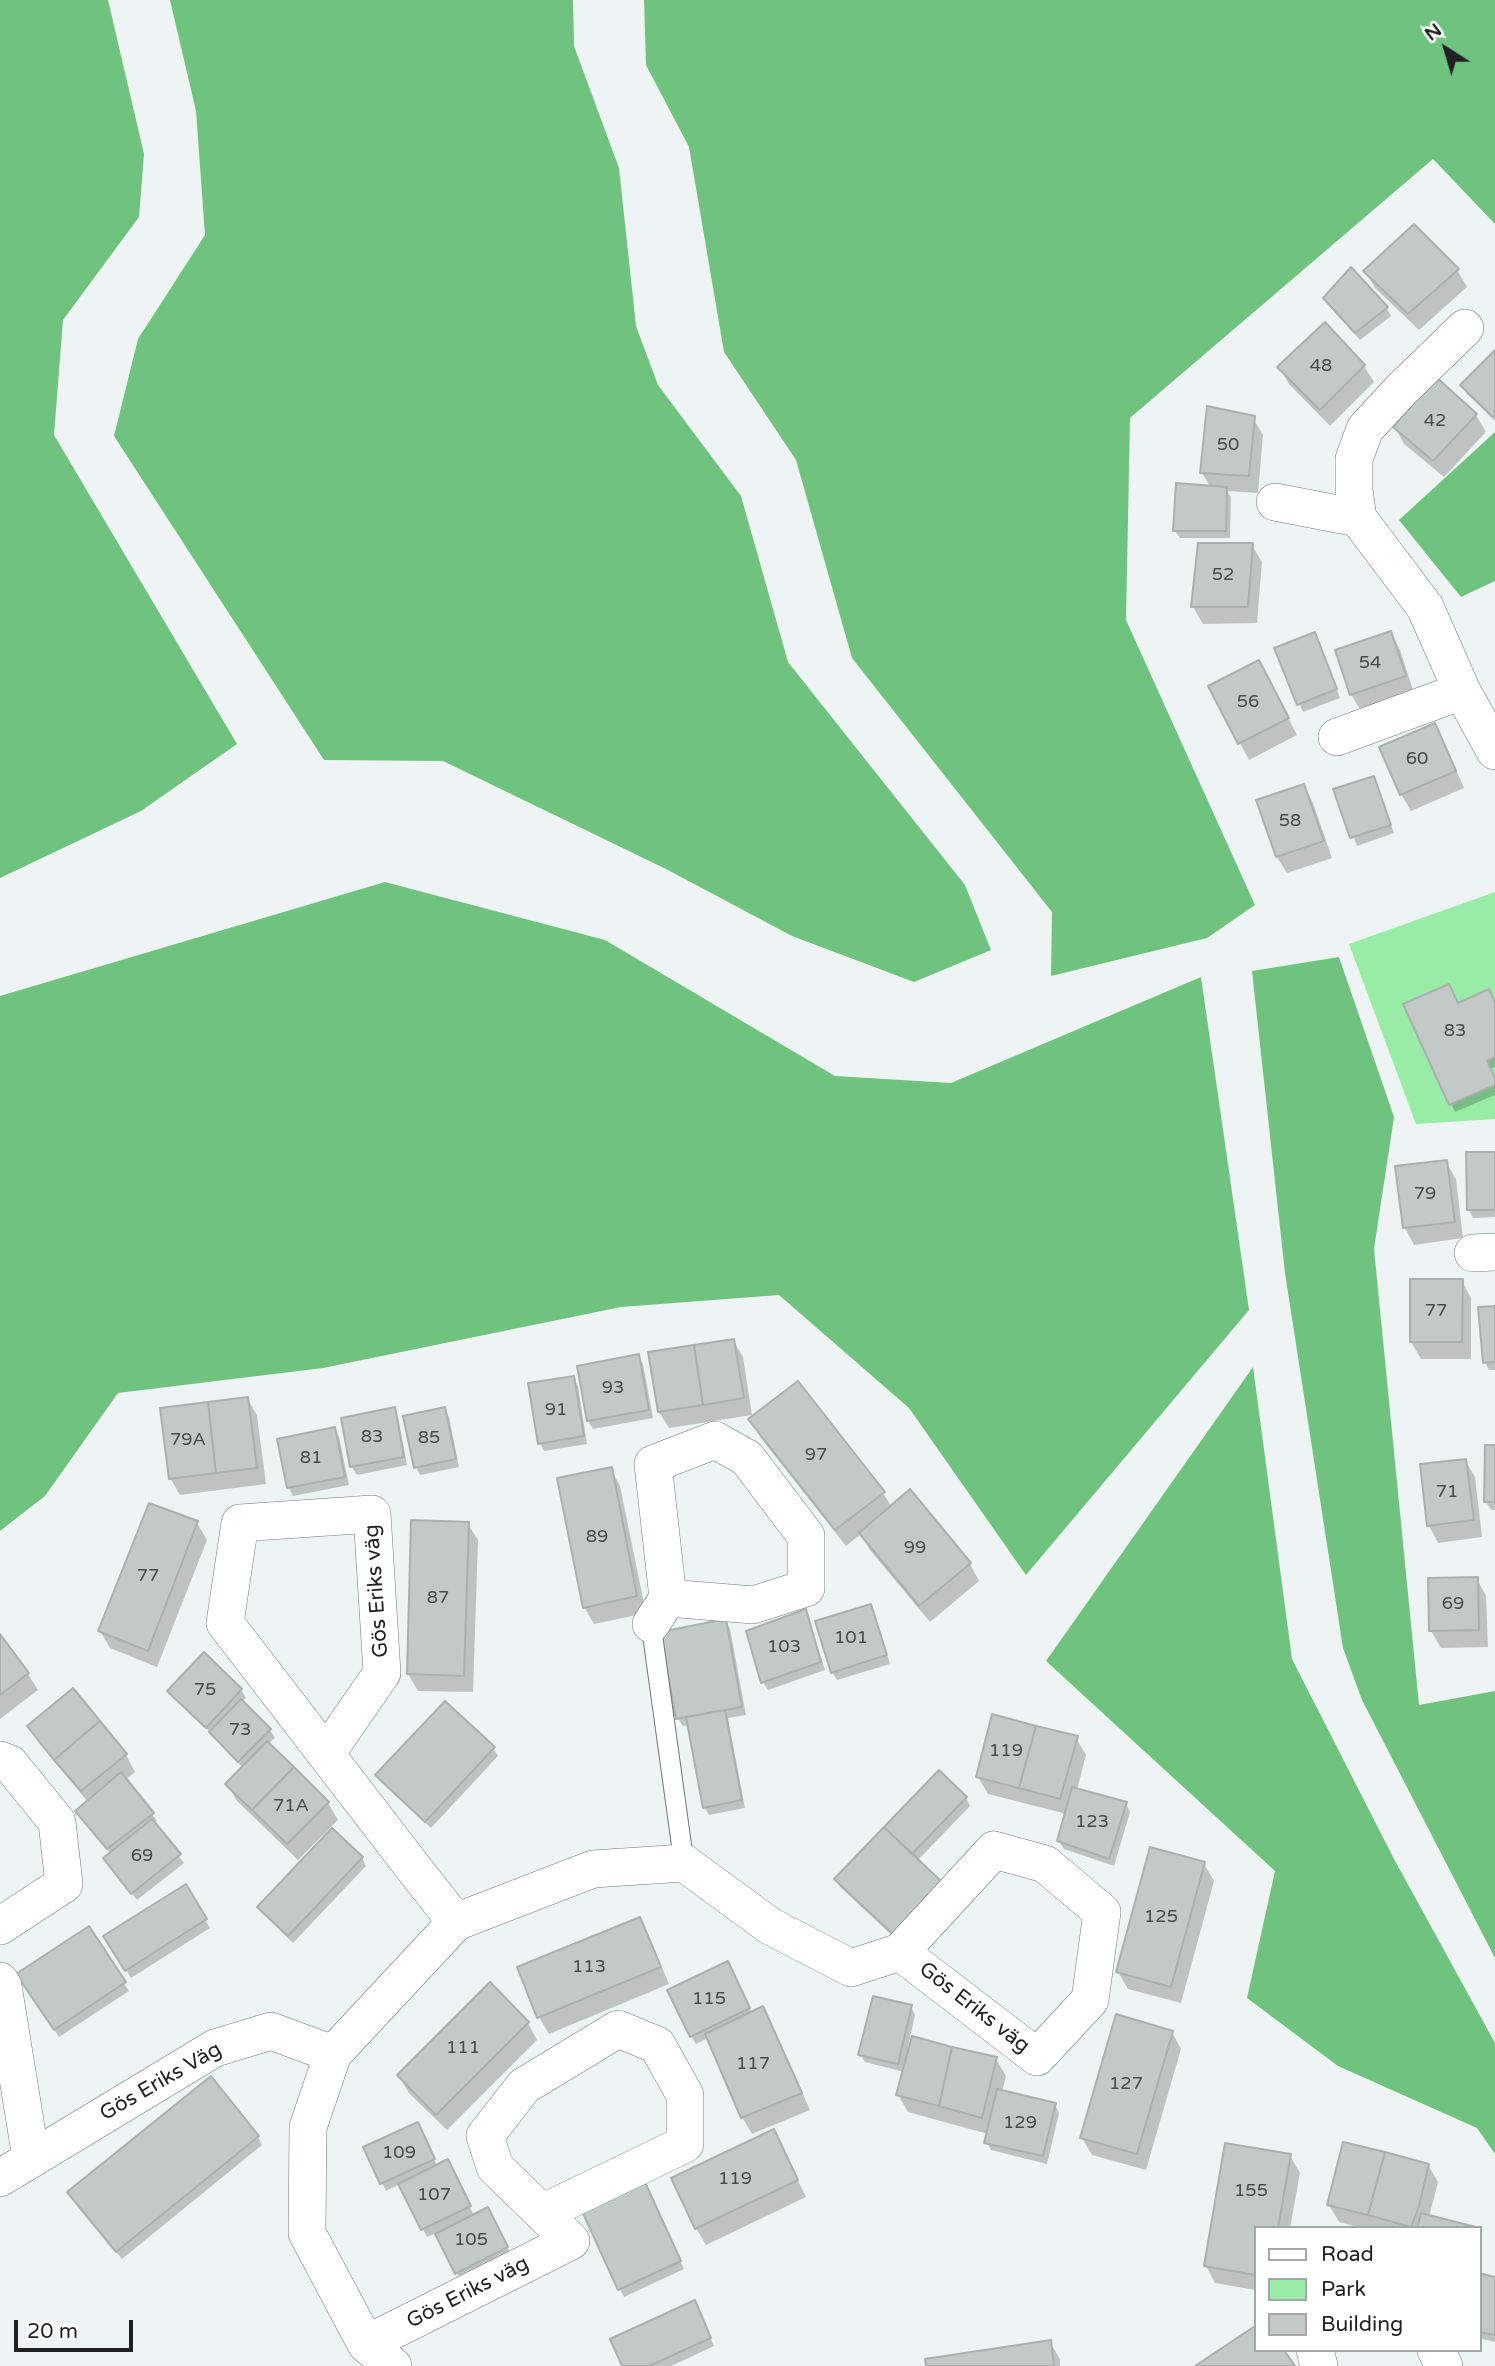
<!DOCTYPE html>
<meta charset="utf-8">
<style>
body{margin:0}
#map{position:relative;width:1495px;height:2366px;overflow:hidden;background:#eef4f3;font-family:"Varela Round",sans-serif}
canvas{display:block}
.legend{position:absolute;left:1254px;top:2226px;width:228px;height:126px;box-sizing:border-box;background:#fff;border:2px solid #a5a6a6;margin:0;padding:9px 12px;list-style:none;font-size:21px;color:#1f2121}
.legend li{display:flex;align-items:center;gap:14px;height:35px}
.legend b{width:35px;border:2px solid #a5a6a6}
.north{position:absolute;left:1411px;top:14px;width:70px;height:70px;-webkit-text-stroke:5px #fff;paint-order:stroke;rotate:323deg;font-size:19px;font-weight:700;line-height:28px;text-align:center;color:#1f2121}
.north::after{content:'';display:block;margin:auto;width:24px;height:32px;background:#1f2121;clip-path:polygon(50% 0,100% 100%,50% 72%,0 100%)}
.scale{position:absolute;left:14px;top:2320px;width:119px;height:32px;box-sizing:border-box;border:4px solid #1f2121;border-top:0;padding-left:9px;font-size:21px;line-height:24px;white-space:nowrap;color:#1f2121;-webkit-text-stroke:5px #fff;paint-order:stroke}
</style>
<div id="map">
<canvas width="1495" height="2366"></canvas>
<ul class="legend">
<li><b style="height:9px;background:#fff"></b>Road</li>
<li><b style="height:19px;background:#98eca6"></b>Park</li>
<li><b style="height:19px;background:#c3c9c6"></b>Building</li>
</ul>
<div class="north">N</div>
<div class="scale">20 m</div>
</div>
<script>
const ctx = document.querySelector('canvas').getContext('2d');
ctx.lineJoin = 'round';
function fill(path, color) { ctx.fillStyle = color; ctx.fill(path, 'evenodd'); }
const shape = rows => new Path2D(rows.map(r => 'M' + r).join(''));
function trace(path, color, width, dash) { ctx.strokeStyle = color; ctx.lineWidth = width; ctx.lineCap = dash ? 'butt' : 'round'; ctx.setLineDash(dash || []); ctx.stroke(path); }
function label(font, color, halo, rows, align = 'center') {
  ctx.font = font + ' "Varela Round",sans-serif'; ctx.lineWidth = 5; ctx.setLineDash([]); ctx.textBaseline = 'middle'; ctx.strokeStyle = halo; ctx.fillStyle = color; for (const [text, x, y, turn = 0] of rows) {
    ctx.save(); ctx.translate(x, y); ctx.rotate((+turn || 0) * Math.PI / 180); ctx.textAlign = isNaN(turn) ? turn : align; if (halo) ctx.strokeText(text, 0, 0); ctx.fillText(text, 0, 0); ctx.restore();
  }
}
fill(shape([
 [1495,892,1495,1119,1416,1124,1349,944]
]), '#98eca6');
fill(shape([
 [0,0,108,0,144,154,139,217,63,320,54,435,237,744,141,811,0,878],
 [170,0,573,0,574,46,619,168,636,326,658,385,741,496,788,662,965,885,991,950,914,982,792,936,666,869,443,761,324,760,114,436,138,339,205,235,196,111],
 [644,0,1495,0,1495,224,1433,159,1130,418,1126,620,1255,905,1207,938,1051,976,1052,912,852,658,796,460,724,352,689,147,646,65],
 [1495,432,1495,581,1461,597,1399,520],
 [385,882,605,940,835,1076,951,1083,1201,977,1249,1310,1026,1575,909,1408,779,1295,621,1307,323,1368,118,1393,45,1496,0,1531,0,996],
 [1339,957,1394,1117,1374,1249,1419,1705,1495,1691,1495,1958,1362,1700,1343,1648,1285,1273,1252,971],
 [1253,1367,1292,1659,1394,1859,1495,2043,1495,2154,1477,2128,1338,2066,1247,1998,1275,1871,1046,1661]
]), '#6fc37e');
fill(shape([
 [1351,270,1387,309,1391,316,1360,340,1329,306,1325,298],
 [1457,270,1467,287,1419,330,1375,288,1366,272],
 [1495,352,1495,421,1466,393,1462,385],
 [1364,366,1374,382,1330,426,1289,384,1279,367],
 [1435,379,1476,415,1486,432,1444,477,1404,444,1395,427],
 [1253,418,1263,435,1258,493,1227,491,1231,497,1230,538,1180,538,1175,531,1211,488,1202,473],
 [1200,545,1252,545,1262,562,1257,623,1203,624,1193,607],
 [1391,633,1400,650,1414,693,1361,711,1351,694],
 [1319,642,1340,698,1303,712,1277,649],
 [1268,679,1297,735,1249,760,1210,687],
 [1434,725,1444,742,1464,788,1411,811,1401,794],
 [1373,778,1394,833,1357,846,1336,790],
 [1304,786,1313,803,1332,858,1287,873,1277,857],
 [1495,1003,1495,1067,1490,1069,1495,1080,1495,1095,1455,1112,1405,1005],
 [1495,1154,1495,1217,1473,1218,1469,1210],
 [1446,1162,1456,1179,1463,1238,1414,1245,1405,1228],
 [1462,1281,1471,1298,1471,1359,1421,1359,1411,1342],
 [1495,1308,1495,1370,1489,1370,1485,1362],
 [733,1340,743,1357,752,1415,669,1428,659,1412],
 [638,1356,643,1364,653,1418,593,1429,588,1421],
 [573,1378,578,1386,587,1444,544,1451,540,1443],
 [247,1398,257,1415,266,1484,180,1495,170,1478],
 [394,1409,398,1417,407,1465,357,1475,352,1467,343,1419],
 [444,1409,449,1417,459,1467,420,1475,416,1467],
 [751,1420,883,1493,892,1507,970,1564,979,1581,930,1622,870,1550,861,1534,846,1546,760,1437],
 [334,1429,339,1437,349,1485,293,1496,289,1488,279,1440],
 [1495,1447,1495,1510,1491,1510,1486,1502],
 [1465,1460,1475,1477,1482,1537,1438,1543,1429,1526],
 [611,1469,620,1486,646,1613,594,1624,584,1607],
 [197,1523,207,1540,157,1667,110,1648,100,1631],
 [468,1524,478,1540,473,1692,418,1691,408,1674],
 [1477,1579,1486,1596,1488,1647,1441,1648,1431,1631],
 [870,1606,875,1614,890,1664,837,1680,832,1672],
 [805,1611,809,1619,825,1670,768,1690,763,1682],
 [725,1621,730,1629,746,1715,728,1718,745,1808,709,1815,705,1808,689,1725,683,1726,678,1718],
 [0,1637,28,1674,38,1690,0,1719],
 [204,1655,241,1690,246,1698,242,1702,270,1730,275,1738,268,1744,328,1803,338,1820,298,1860,237,1801,227,1784,243,1768,212,1734,174,1699,169,1691],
 [29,1727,126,1755,135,1772,125,1780,152,1814,157,1821,154,1824,184,1863,137,1900,105,1859,111,1854,77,1811,88,1802,39,1743],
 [1076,1738,1086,1755,1077,1790,1126,1804,1130,1812,1114,1866,1064,1849,1059,1841,1067,1814,988,1794,978,1777],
 [493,1748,498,1756,431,1828,382,1783,377,1775],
 [966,1798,970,1806,917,1861,898,1941,840,1887,836,1880],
 [362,1858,366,1866,293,1943,264,1915,259,1907],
 [1204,1864,1214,1881,1181,2003,1128,1989,1118,1972],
 [185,1887,210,1928,131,1978,106,1937],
 [640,1919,649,1936,669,1984,549,2034,539,2017],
 [88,1928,129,1991,59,2037,23,1982],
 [732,1971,752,2014,762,2009,772,2026,810,2110,752,2134,742,2117,708,2038,696,2044,691,2036],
 [911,2007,915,2015,908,2047,996,2059,1006,2076,1002,2092,1055,2105,1059,2113,1047,2164,991,2150,986,2142,988,2134,908,2112,898,2095,904,2072,865,2062,860,2054],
 [528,2023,537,2040,447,2130,409,2093,399,2076],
 [1172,2032,1181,2049,1146,2170,1092,2155,1082,2138],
 [422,2132,437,2166,452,2169,474,2216,497,2226,516,2265,466,2290,436,2233,427,2237,400,2184,386,2191,382,2183],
 [774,2132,806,2197,706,2245,696,2228],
 [258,2137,262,2145,122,2259,74,2200],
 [1290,2156,1300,2173,1290,2228,1255,2228,1255,2290,1215,2283,1206,2266],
 [1428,2165,1438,2182,1429,2217,1470,2228,1362,2228,1339,2222,1329,2205],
 [648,2190,684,2269,624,2297,620,2289],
 [1479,2275,1495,2279,1495,2342,1479,2338],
 [698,2310,714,2346,671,2366,624,2366],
 [1050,2342,1060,2359,1060,2366,928,2366]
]), '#0003');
const building = shape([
 [1414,224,1459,269,1408,314,1363,271,1414,224],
 [1351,267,1388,307,1355,333,1323,298,1351,267],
 [1325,322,1365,365,1320,410,1277,367,1325,322],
 [1495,350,1495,415,1493,417,1460,385,1495,350],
 [1435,376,1477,414,1433,461,1393,427,1435,376],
 [1207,406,1255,416,1249,476,1200,473,1207,406],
 [1176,483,1227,487,1226,531,1173,531,1176,483],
 [1198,543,1253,543,1248,607,1191,607,1198,543],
 [1391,631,1406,676,1350,695,1335,650,1391,631],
 [1315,632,1337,689,1297,705,1274,648,1315,632],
 [1259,660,1289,718,1238,744,1208,686,1259,660],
 [1435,723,1456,771,1400,795,1379,747,1435,723],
 [1374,776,1391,825,1350,838,1333,789,1374,776],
 [1304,784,1324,841,1276,857,1256,800,1304,784],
 [1449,984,1458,1003,1489,989,1495,1002,1495,1057,1487,1061,1495,1078,1495,1085,1449,1105,1403,1004,1449,984],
 [1466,1152,1495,1152,1495,1210,1467,1210,1466,1152],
 [1447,1160,1455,1222,1403,1228,1395,1166,1447,1160],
 [1410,1279,1463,1279,1462,1342,1410,1342,1410,1279],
 [1495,1306,1495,1362,1483,1363,1478,1307,1495,1306],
 [734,1339,744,1398,703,1405,694,1345,734,1339],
 [694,1345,703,1405,658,1412,648,1352,694,1345],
 [639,1354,649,1410,587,1421,577,1366,639,1354],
 [574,1376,584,1436,538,1444,528,1383,574,1376],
 [798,1381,885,1492,835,1530,748,1419,798,1381],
 [248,1397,257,1468,216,1473,208,1402,248,1397],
 [208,1402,216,1473,169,1479,160,1408,208,1402],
 [395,1407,404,1457,350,1467,341,1418,395,1407],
 [445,1407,456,1459,414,1468,403,1416,445,1407],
 [335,1427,345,1477,287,1488,277,1439,335,1427],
 [1485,1445,1495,1445,1495,1502,1484,1502,1485,1445],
 [1466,1459,1474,1520,1427,1526,1420,1464,1466,1459],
 [612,1467,637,1596,583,1608,557,1478,612,1467],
 [910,1489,971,1563,919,1606,859,1533,910,1489],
 [149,1503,198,1521,148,1651,98,1631,149,1503],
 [411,1520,469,1522,464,1676,407,1674,411,1520],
 [1478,1577,1479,1630,1429,1631,1428,1578,1478,1577],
 [871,1604,887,1655,831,1673,815,1621,871,1604],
 [806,1609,821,1662,761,1683,746,1631,806,1609],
 [726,1619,742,1707,676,1719,660,1632,726,1619],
 [0,1634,29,1673,0,1695,0,1634],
 [204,1652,242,1689,206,1728,167,1691,204,1652],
 [73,1688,100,1721,54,1760,27,1726,73,1688],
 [241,1699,271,1729,238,1762,209,1732,241,1699],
 [445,1701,495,1747,425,1822,375,1775,445,1701],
 [725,1710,742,1800,703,1808,686,1717,725,1710],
 [992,1714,1036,1726,1019,1788,976,1777,992,1714],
 [100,1721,127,1754,81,1791,54,1760,100,1721],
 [1036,1726,1078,1736,1060,1799,1019,1788,1036,1726],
 [267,1741,294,1767,252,1810,225,1784,267,1741],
 [294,1767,329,1802,287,1844,252,1810,294,1767],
 [939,1770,967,1797,912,1854,884,1827,939,1770],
 [121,1772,154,1813,107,1849,75,1811,121,1772],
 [1072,1787,1127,1802,1109,1859,1057,1841,1072,1787],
 [152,1819,181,1854,131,1894,103,1858,152,1819],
 [884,1827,942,1882,893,1934,834,1879,884,1827],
 [332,1828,363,1857,288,1936,257,1907,332,1828],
 [1150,1847,1205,1862,1171,1987,1116,1972,1150,1847],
 [186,1884,207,1919,125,1971,103,1936,186,1884],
 [640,1917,661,1967,537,2018,517,1967,640,1917],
 [89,1926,126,1982,54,2030,16,1974,89,1926],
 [728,1961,750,2008,690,2037,667,1990,728,1961],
 [490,1982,529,2022,436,2115,397,2075,490,1982],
 [873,1996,912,2005,898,2064,858,2055,873,1996],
 [763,2006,802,2093,741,2118,705,2034,763,2006],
 [1116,2014,1173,2031,1137,2154,1080,2138,1116,2014],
 [912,2036,952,2047,939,2106,896,2095,912,2036],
 [952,2047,997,2057,982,2118,939,2106,952,2047],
 [211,2076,259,2136,116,2252,67,2192,211,2076],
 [997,2089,1056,2103,1043,2156,984,2143,997,2089],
 [418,2122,435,2159,380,2184,363,2147,418,2122],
 [774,2129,798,2180,695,2229,671,2178,774,2129],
 [1343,2142,1385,2152,1368,2215,1327,2205,1343,2142],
 [1225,2143,1291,2154,1278,2228,1255,2228,1255,2275,1204,2266,1225,2143],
 [1385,2152,1429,2164,1419,2206,1411,2227,1368,2215,1385,2152],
 [448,2159,471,2206,421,2230,398,2184,448,2159],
 [644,2180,681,2261,618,2290,581,2209,644,2180],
 [488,2207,508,2247,455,2274,435,2234,488,2207],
 [1421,2213,1476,2227,1417,2228,1421,2213],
 [1479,2273,1495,2277,1495,2335,1479,2332,1479,2273],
 [695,2300,711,2338,649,2366,622,2366,610,2339,695,2300],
 [1255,2326,1255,2350,1284,2350,1295,2366,1195,2366,1255,2326],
 [1051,2340,1054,2366,926,2366,925,2359,1051,2340]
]);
fill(building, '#c3c9c6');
trace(building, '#aab0ae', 2);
const service = shape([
 [651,1624,684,1863]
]);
const minor = shape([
 [1465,328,1401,390,1365,429,1354,459,1354,490,1358,518,1425,607,1462,691,1495,751],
 [1275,502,1358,518],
 [1337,737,1462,691],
 [1473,1253,1495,1252],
 [651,1624,668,1598,653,1464,715,1440,747,1458,806,1536,806,1588,753,1605,668,1598],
 [326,1754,382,1673,372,1514,240,1523,225,1623,415,1870,456,1922],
 [0,1760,10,1764,57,1822,64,1884,0,1926],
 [0,1981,3,1986,31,2158],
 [0,2178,215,2048,271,2031,333,2054],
 [366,2344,571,2241,495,2167,485,2136,524,2086,618,2029,657,2045,685,2095,685,2144,542,2213],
 [1315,2350,1319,2366],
 [1436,2350,1444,2366],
 [393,2366,366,2344,307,2233,308,2127,333,2054,456,1922,593,1869,684,1863,770,1926,851,1968,900,1952,1037,2057,1090,2000,1102,1912,1045,1864,994,1850,900,1952]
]);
trace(service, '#727777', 21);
trace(minor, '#727777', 38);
trace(service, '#fff', 19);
trace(minor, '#fff', 37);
label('18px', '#484b4a', null, [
 ["48",1321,366],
 ["42",1435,421],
 ["50",1228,445],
 ["52",1223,575],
 ["54",1370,663],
 ["56",1248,702],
 ["60",1417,759],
 ["58",1290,821],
 ["83",1455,1031],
 ["79",1425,1194],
 ["77",1436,1311],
 ["93",613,1388],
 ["91",556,1410],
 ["83",372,1437],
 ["85",429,1438],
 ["79A",188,1440],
 ["97",816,1455],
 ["81",311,1458],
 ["71",1447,1492],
 ["89",597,1537],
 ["99",915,1548],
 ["77",148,1576],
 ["87",438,1598],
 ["69",1453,1604],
 ["101",851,1638],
 ["103",784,1647],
 ["75",205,1690],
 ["73",240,1730],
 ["119",1006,1751],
 ["71A",291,1806],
 ["123",1092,1822],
 ["69",142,1856],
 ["125",1161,1917],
 ["113",589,1967],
 ["115",709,1999],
 ["111",463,2048],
 ["117",753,2064],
 ["127",1126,2084],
 ["129",1020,2123],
 ["109",399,2153],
 ["119",735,2179],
 ["155",1251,2191],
 ["107",434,2195],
 ["105",471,2240]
]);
label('21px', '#1f2121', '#fff', [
 ["Gös Eriks väg",377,1591,-94],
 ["Gös Eriks väg",974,2008,38],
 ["Gös Eriks Väg",161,2082,-30],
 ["Gös Eriks väg",468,2293,-27]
]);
</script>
